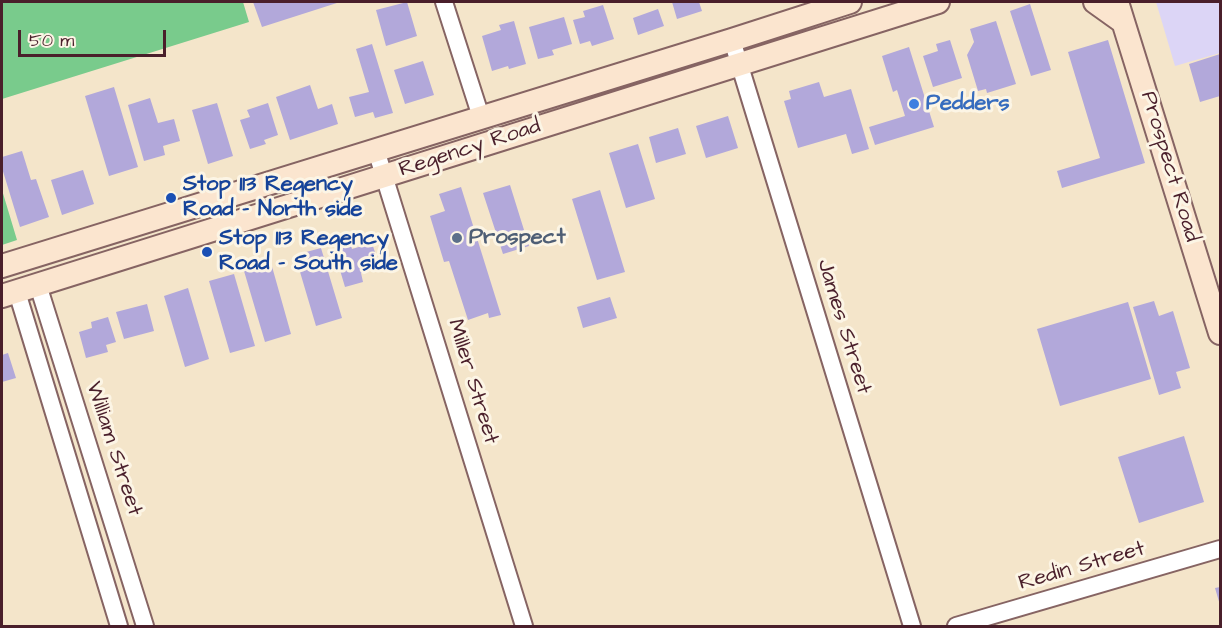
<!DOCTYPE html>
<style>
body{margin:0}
#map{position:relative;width:1222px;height:628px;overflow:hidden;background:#f4e5ca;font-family:"Architects Daughter",sans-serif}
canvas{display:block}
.frame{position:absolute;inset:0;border:3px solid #4a1f2b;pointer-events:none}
.scale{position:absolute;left:18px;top:30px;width:148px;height:27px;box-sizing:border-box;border:3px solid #4a1f2b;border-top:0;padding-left:8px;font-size:18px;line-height:21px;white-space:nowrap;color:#4a1f2b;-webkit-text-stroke:4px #fcf5e5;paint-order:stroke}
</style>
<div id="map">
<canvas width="1222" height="628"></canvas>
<div class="frame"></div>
<div class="scale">50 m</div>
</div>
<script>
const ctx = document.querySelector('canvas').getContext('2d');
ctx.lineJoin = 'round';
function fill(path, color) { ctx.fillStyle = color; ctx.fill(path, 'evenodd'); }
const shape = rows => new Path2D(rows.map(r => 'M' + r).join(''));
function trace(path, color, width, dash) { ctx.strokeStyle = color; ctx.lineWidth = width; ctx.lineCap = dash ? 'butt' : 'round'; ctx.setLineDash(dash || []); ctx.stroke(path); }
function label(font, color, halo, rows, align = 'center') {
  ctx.font = font + ' "Architects Daughter",sans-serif'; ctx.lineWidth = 6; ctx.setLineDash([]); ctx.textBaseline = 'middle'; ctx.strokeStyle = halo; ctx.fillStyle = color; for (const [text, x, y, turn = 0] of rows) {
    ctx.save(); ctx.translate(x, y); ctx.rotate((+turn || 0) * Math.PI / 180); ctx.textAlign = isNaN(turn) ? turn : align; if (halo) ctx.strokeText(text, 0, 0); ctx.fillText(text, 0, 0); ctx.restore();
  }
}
fill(shape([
 [1156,2,1220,2,1220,53,1175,66]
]), '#dcd5f6');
fill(shape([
 [2,2,243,2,249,22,2,99],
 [2,190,17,240,2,245]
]), '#79cb8c');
fill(shape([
 [253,2,340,2,262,27],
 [407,2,417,36,386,46,376,10],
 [672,2,699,2,702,11,677,19],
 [1030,4,1051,70,1031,76,1010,11],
 [603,5,614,39,592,46,590,41,580,44,573,20,585,17,583,11],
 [658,9,664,26,638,35,633,18],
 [564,17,572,44,552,50,554,55,538,59,529,27],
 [514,21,526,64,509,69,508,66,492,71,482,36,501,30,499,25],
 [996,21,1016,84,987,93,986,89,978,91,967,55,974,42,970,29],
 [950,40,962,78,933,87,923,56,938,51,936,44],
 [1108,40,1145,163,1062,188,1057,171,1100,158,1068,52],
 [372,44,393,113,375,118,373,112,355,117,349,97,369,92,356,49],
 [909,47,934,127,875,145,869,127,905,116,897,90,893,92,882,56],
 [1220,54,1220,96,1200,102,1189,64],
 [423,61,434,95,405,104,394,70],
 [819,82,824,97,851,89,869,149,852,154,846,134,798,148,784,101,791,99,789,91],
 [310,85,318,109,332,104,338,124,290,140,276,97],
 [114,87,138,167,109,176,85,96],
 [150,98,158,123,174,119,180,141,163,146,165,155,144,161,128,105],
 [217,103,233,156,208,164,192,110],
 [268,103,278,135,264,140,266,144,250,149,240,120,250,117,247,110],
 [728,116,738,148,706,158,696,126],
 [678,128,686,154,656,163,649,137],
 [638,144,655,199,626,208,609,153],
 [22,151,31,180,36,179,49,217,20,227,2,168,2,157],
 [83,170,94,204,62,215,51,180],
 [510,185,529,246,503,254,483,193],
 [461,187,501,315,489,318,488,313,468,320,449,261,444,262,430,216,445,211,439,194],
 [600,190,625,272,597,280,572,199],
 [372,243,380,268,361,273,363,282,345,287,334,250,351,245,352,249],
 [321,248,342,318,316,326,295,255],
 [271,263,291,334,265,342,244,271],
 [234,274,255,346,230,353,209,281],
 [188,288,209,359,185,367,164,296],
 [610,297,617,318,583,328,577,307],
 [1154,301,1159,316,1173,311,1190,368,1176,372,1181,388,1159,395,1133,307],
 [1128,302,1151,379,1060,406,1037,329],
 [147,304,154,331,124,339,116,312],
 [108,317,116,342,106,345,108,352,86,358,79,332,92,328,91,322],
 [8,353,16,378,2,382,2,355],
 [1184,436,1204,502,1139,523,1118,457],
 [1220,587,1220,605,1215,588]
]), '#b2a8da');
const minor = shape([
 [444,2,481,117],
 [732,40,912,626],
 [376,150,524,626],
 [38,285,145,626],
 [17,292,119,626],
 [956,626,1220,549]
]);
const secondary = shape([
 [1095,2,1123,22],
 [1117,2,1220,333],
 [2,266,732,40,850,2],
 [2,296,938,2]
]);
trace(minor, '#866463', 20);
trace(secondary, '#866463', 26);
trace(minor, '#fff', 16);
trace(secondary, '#fbe5cf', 22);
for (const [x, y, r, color] of [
 [914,104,6,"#3f7fe0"],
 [171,198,6,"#1a4fb4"],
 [457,238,6,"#5c6f8a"],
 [207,252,6,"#1a4fb4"]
]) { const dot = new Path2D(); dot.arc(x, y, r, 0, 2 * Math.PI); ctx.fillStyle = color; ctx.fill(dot); trace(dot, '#fcf5e5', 2); }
label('bold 22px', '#366cbe', '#fcf5e5', [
 ["Pedders",926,104]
], 'left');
label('22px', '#4a1f2b', '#fcf5e5', [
 ["Regency Road",470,149,-18],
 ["Prospect Road",1169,167,73],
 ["James Street",843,327,73],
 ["Miller Street",472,382,73],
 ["William Street",113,449,72],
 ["Redin Street",1082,567,-16]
]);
label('bold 22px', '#164399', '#fcf5e5', [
 ["Stop 113 Regency",183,185],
 ["Road - North side",183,210],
 ["Stop 113 Regency",219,239],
 ["Road - South side",219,264]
], 'left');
label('bold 22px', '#4e5e75', '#fcf5e5', [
 ["Prospect",469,238]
], 'left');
</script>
